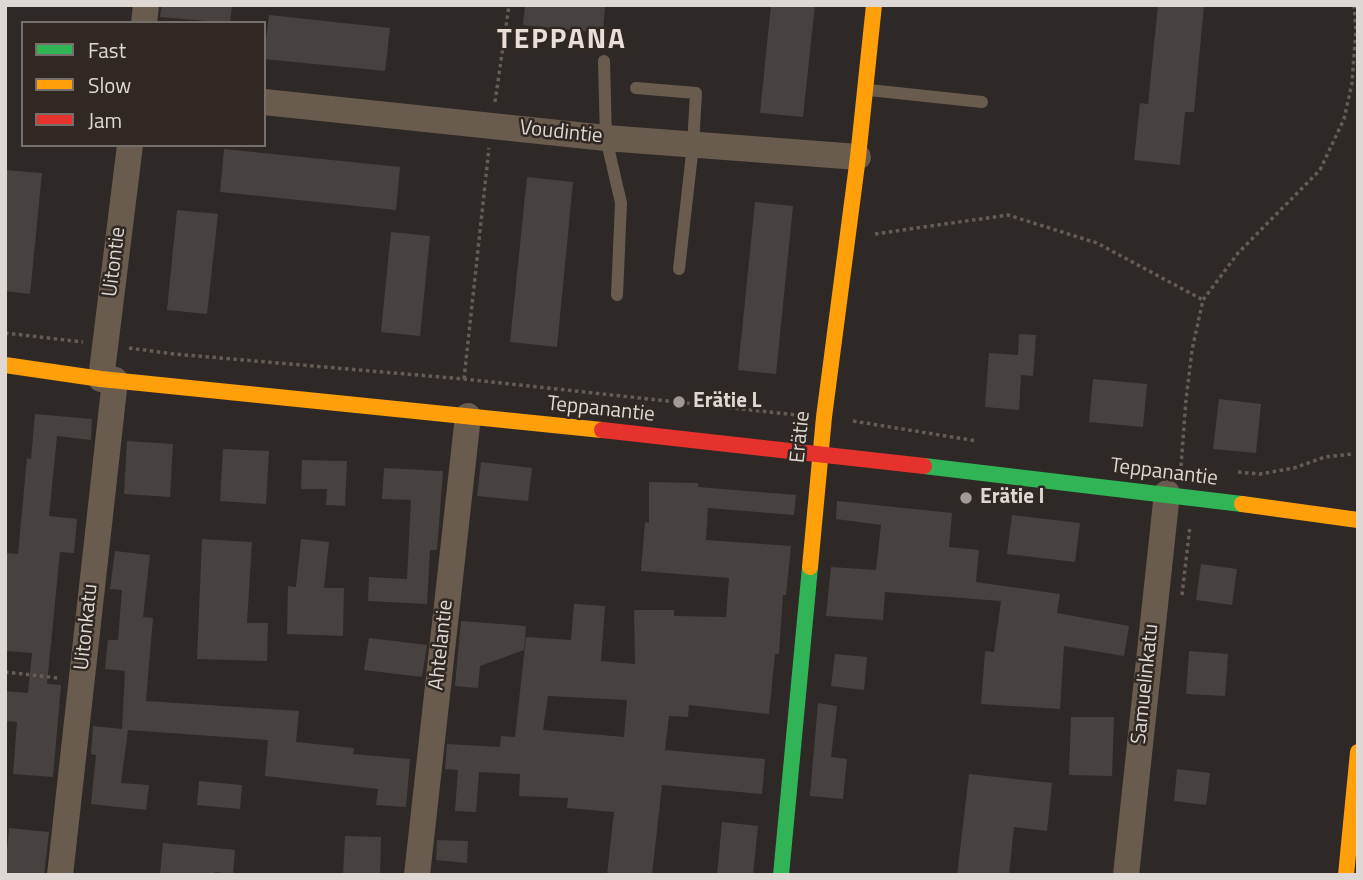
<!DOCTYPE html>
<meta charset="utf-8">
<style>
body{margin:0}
#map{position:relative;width:1363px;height:880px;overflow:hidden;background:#2e2926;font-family:"Titillium Web",sans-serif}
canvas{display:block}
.frame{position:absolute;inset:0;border:7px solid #ddd8d4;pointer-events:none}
.legend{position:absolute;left:21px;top:21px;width:245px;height:126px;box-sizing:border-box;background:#312823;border:2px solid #766e6a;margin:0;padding:9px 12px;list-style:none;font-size:21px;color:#ddd8d4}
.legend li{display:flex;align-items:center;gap:14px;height:35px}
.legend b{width:35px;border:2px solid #766e6a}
</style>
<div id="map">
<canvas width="1363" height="880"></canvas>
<div class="frame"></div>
<ul class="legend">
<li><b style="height:9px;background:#30b455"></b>Fast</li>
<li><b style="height:9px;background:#ff9f0a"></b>Slow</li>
<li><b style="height:9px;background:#e5322d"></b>Jam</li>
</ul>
</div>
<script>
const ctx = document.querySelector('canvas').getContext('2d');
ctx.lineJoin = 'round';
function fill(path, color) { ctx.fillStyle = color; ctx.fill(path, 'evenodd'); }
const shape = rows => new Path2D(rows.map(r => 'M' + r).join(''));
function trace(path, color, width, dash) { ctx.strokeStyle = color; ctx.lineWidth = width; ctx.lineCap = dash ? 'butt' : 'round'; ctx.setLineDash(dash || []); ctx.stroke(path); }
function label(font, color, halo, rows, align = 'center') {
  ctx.font = font + ' "Titillium Web",sans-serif'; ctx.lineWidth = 5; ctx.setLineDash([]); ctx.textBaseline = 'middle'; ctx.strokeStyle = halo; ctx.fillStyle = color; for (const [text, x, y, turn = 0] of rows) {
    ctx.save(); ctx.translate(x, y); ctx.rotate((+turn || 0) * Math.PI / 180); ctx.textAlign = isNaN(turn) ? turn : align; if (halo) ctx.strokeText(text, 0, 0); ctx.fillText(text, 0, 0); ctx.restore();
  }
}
fill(shape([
 [162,5,232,5,230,23,160,17],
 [525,5,605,5,603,33,523,25],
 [771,5,815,5,803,117,760,113],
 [1158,5,1204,5,1194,112,1185,112,1180,165,1134,160,1140,103,1148,104],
 [269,15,390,28,385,71,264,59],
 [224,149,400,167,396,210,220,192],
 [5,170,42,173,30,294,5,291],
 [527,177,573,182,557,347,510,342],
 [755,202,793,206,776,374,738,370],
 [177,210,218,214,207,314,167,310],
 [391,232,430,236,420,336,381,332],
 [1019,334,1036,335,1033,376,1021,375,1019,410,985,407,989,353,1018,355],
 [1093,379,1147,384,1143,427,1089,422],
 [1219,399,1261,404,1256,453,1213,449],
 [35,414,92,419,91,440,57,436,49,516,77,519,74,553,60,552,47,684,61,685,53,777,13,774,17,722,5,721,5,691,28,693,32,653,5,651,5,553,18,554,27,458,31,459],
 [127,441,173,444,170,497,124,494],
 [223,449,269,451,266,504,220,501],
 [302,460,347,461,345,506,326,505,327,489,301,489],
 [481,462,532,468,528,501,477,496],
 [384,468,443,471,437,550,430,550,427,604,368,601,369,577,407,579,411,500,382,499],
 [649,482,698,483,698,487,796,495,794,515,708,508,706,540,791,546,786,595,783,595,779,654,775,654,769,714,689,705,688,717,669,716,665,750,765,759,762,794,662,785,652,875,607,875,614,812,567,808,568,798,519,796,520,774,479,772,476,812,455,811,458,770,445,769,447,744,500,747,501,736,515,737,526,637,571,640,574,604,605,606,601,661,635,664,634,610,674,610,674,616,726,617,729,578,641,571,645,522,649,523],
 [548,696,627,700,624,737,543,730],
 [837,501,952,513,949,547,979,550,976,582,1060,594,1057,613,1129,626,1124,656,1064,646,1060,709,981,704,985,651,994,652,1001,601,885,592,883,620,826,616,831,567,876,570,881,525,836,519],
 [1012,515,1080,523,1075,562,1007,554],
 [202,539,252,542,247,623,268,623,267,661,197,659],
 [301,539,329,542,324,588,344,588,343,636,287,634,288,586,296,587],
 [115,551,150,555,143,617,153,618,146,701,299,711,296,742,354,748,353,754,410,759,406,807,376,805,378,789,265,776,268,740,128,730,121,783,149,785,146,810,91,804,96,755,91,754,93,726,122,729,125,671,105,669,108,640,118,640,122,590,110,589],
 [1201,564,1237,569,1232,605,1196,600],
 [461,621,526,626,524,650,480,666,478,688,455,686],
 [369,638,427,645,422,677,364,670],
 [1189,651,1228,654,1225,696,1186,694],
 [835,654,867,657,864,690,831,686],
 [818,703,837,706,831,757,847,759,843,799,810,796],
 [1071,717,1114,717,1112,776,1069,775],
 [1177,769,1210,773,1206,805,1174,801],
 [969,774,1052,783,1047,831,1014,827,1009,875,957,875],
 [199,781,242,785,240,809,197,805],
 [722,822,758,826,753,875,717,875],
 [9,828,49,832,44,875,5,875],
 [345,836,381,837,380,875,343,875],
 [437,840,468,841,467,863,436,860],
 [163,843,235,850,233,874,215,872,215,875,160,875]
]), '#474240');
trace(shape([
 [495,102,509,5],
 [875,234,1008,215,1097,243,1203,300],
 [5,333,83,342],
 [129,348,174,354,464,379,797,415],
 [464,379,489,148],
 [853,421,977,441],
 [1181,466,1186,400,1192,350,1203,300,1238,253,1320,170,1344,119,1352,83,1356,29,1354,5],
 [1238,472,1260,474,1294,468,1325,457,1353,454],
 [1182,595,1190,526],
 [5,672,58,678]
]), '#665c55', 3.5, [3.5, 3.5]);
trace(shape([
 [604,61,606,138,621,203,617,295],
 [636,88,696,93,693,145,679,269],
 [869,90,982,102]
]), '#6a5b4f', 12);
trace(shape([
 [144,23,146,5],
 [264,102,606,138,858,157],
 [101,379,130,145],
 [60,875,115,380],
 [417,875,468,416],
 [1126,875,1167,493]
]), '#6a5b4f', 26);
trace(shape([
 [924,466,1242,504],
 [781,875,810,567]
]), '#30b455', 16);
trace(shape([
 [5,365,101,379,602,430],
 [1242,504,1358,520],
 [810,567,824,417,858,157,874,5],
 [1346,875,1358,752]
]), '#ff9f0a', 16);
trace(shape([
 [602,430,924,466]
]), '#e5322d', 16);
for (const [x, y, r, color] of [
 [679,402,7,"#a09b97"],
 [966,498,7,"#a09b97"]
]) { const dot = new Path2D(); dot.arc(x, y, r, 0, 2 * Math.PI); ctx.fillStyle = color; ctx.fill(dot); trace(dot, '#312823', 2.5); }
label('21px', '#ddd8d4', '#312823', [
 ["Voudintie",561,133,6],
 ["Uitontie",115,262,-83],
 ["Teppanantie",601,410,6],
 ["Erätie",801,437,-84],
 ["Teppanantie",1164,473,7],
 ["Uitonkatu",87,627,-84],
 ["Ahtelantie",442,645,-84],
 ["Samuelinkatu",1146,684,-84]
]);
label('bold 21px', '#ddd8d4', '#312823', [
 ["Erätie L",693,402],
 ["Erätie I",980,498]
], 'left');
ctx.letterSpacing = '2px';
label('bold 28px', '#eadfd8', '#312823', [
 ["TEPPANA",562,41]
]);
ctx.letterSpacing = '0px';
</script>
